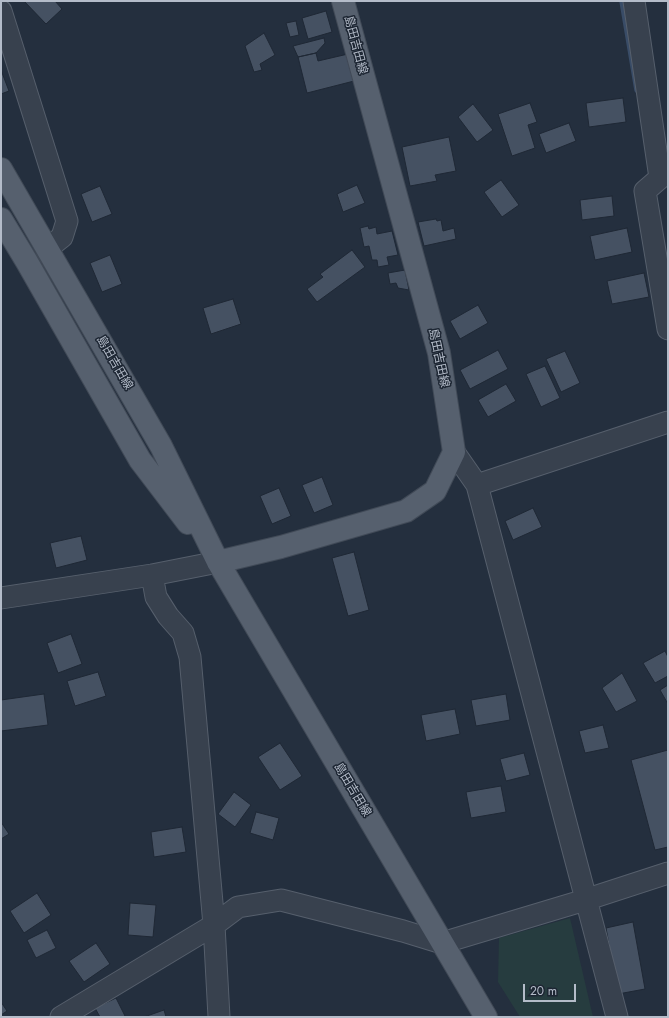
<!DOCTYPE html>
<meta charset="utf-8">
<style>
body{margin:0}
#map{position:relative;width:669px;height:1018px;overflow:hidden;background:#242f3e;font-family:Jost,sans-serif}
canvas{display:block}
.frame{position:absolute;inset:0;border:2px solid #b4bcc9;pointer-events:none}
.scale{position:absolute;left:523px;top:984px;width:53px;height:18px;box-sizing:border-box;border:2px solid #b4bcc9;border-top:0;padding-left:5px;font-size:12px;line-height:14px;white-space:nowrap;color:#b4bcc9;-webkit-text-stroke:3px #1d2633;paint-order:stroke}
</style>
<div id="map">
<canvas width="669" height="1018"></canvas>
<div class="frame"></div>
<div class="scale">20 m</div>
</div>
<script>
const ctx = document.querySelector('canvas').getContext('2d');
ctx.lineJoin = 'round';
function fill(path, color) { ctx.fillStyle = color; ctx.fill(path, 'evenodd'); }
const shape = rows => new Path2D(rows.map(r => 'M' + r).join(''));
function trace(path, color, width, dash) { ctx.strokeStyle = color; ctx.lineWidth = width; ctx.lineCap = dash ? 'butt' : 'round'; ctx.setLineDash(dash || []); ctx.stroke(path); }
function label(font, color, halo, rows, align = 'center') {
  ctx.font = font + ' Jost,"Noto Sans JP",sans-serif'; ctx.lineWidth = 3; ctx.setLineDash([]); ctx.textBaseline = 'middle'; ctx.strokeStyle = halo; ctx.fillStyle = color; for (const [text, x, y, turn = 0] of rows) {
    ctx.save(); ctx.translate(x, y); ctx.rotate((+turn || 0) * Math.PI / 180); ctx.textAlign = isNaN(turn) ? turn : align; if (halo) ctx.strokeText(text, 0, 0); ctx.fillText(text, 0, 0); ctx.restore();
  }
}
fill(shape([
 [570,918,593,1017,520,1017,498,982,499,938]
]), '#263c3f');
trace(shape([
 [622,1,637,90]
]), '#394c67', 5.5);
const building = shape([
 [24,1,55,1,62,9,46,24,24,1],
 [326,11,332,32,308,39,302,18,326,11],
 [296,21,299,35,290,37,286,23,296,21],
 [264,33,275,55,260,64,262,70,254,72,245,46,264,33],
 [324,38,325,43,316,53,298,57,293,46,324,38],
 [316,53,318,61,348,54,354,81,307,93,298,57,316,53],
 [1,70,9,91,1,94,1,70],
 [623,98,626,122,589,127,586,103,623,98],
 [530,103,537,122,528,125,535,148,512,156,498,114,530,103],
 [473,104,493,130,477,142,458,117,473,104],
 [569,123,576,141,546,153,539,134,569,123],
 [449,137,456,171,435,175,437,181,410,186,402,147,449,137],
 [501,180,519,205,502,217,484,192,501,180],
 [357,185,365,203,343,212,337,194,357,185],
 [100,186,112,214,92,222,81,194,100,186],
 [612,196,614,216,582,220,580,200,612,196],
 [436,219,437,221,441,220,443,231,454,228,456,239,424,246,418,222,436,219],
 [368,226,369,229,376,227,377,234,392,231,398,255,387,257,389,265,378,267,377,260,372,260,369,246,364,247,360,228,368,226],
 [627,228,632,252,595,260,590,236,627,228],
 [352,250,365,267,317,302,307,289,323,277,320,274,352,250],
 [110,255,122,284,102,292,90,263,110,255],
 [405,270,409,290,398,288,396,283,390,284,388,273,405,270],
 [644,273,649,297,612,304,607,281,644,273],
 [233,299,241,324,211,334,203,308,233,299],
 [478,305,488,323,460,339,450,321,478,305],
 [498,350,508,369,470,389,460,370,498,350],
 [565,351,580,383,561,392,546,359,565,351],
 [545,366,560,398,541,407,526,374,545,366],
 [506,384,516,401,488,417,478,400,506,384],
 [322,477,333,505,314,513,302,485,322,477],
 [279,488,291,516,272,524,260,496,279,488],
 [533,508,542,527,513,540,505,521,533,508],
 [81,536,87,560,56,568,50,543,81,536],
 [354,552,369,610,348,616,332,558,354,552],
 [71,634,82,664,58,673,47,643,71,634],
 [665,651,668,657,668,676,655,683,643,663,665,651],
 [98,672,106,696,75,706,67,681,98,672],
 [622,673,637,701,616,712,602,688,622,673],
 [668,685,668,704,660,690,668,685],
 [44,694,48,725,1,731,1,700,44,694],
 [506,694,510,720,476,726,471,700,506,694],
 [455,709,460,734,426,741,421,715,455,709],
 [603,725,609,748,585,753,579,731,603,725],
 [280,743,302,776,280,790,258,757,280,743],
 [668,750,668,847,655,850,631,760,668,750],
 [524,753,530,775,506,781,500,759,524,753],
 [501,786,506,812,471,818,466,792,501,786],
 [234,792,251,805,235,827,218,814,234,792],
 [256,812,279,818,273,840,250,833,256,812],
 [1,822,9,834,1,839,1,822],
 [182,827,186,852,154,857,151,832,182,827],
 [37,893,51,915,24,933,10,911,37,893],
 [130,903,156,905,153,937,128,935,130,903],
 [633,922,645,989,618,994,606,928,633,922],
 [47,930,56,948,36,958,27,940,47,930],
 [96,943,110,964,84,982,69,961,96,943],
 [116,998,125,1016,123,1017,100,1017,95,1008,116,998],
 [1,1002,7,1011,1,1015,1,1002],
 [164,1010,166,1017,144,1017,164,1010]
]);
fill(building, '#455162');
trace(building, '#1f2835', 1);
const minor = shape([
 [634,1,660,178,645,191,668,329],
 [1,11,67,221,62,237,48,248],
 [454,452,477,485,617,1017],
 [477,485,668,422],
 [152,575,156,597,168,616,183,633,190,657,214,925,219,1017],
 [1,598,152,575,218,562],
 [61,1017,214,925,238,907,281,900,403,931,442,943,585,900,668,873]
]);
const major = shape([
 [1,169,161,446,218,562,486,1017],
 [1,219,27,262,140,460,188,523],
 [218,562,281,547,406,511,435,491,454,452,439,353,343,1]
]);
trace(minor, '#565f6c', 23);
trace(major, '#414a57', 24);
trace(minor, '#38414e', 21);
trace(major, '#56606e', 22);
label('12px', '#b4bcc9', '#1d2633', [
 ["島田吉田線",355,45,75],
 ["島田吉田線",438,358,78],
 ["島田吉田線",114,363,60],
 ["島田吉田線",352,790,59]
]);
</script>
